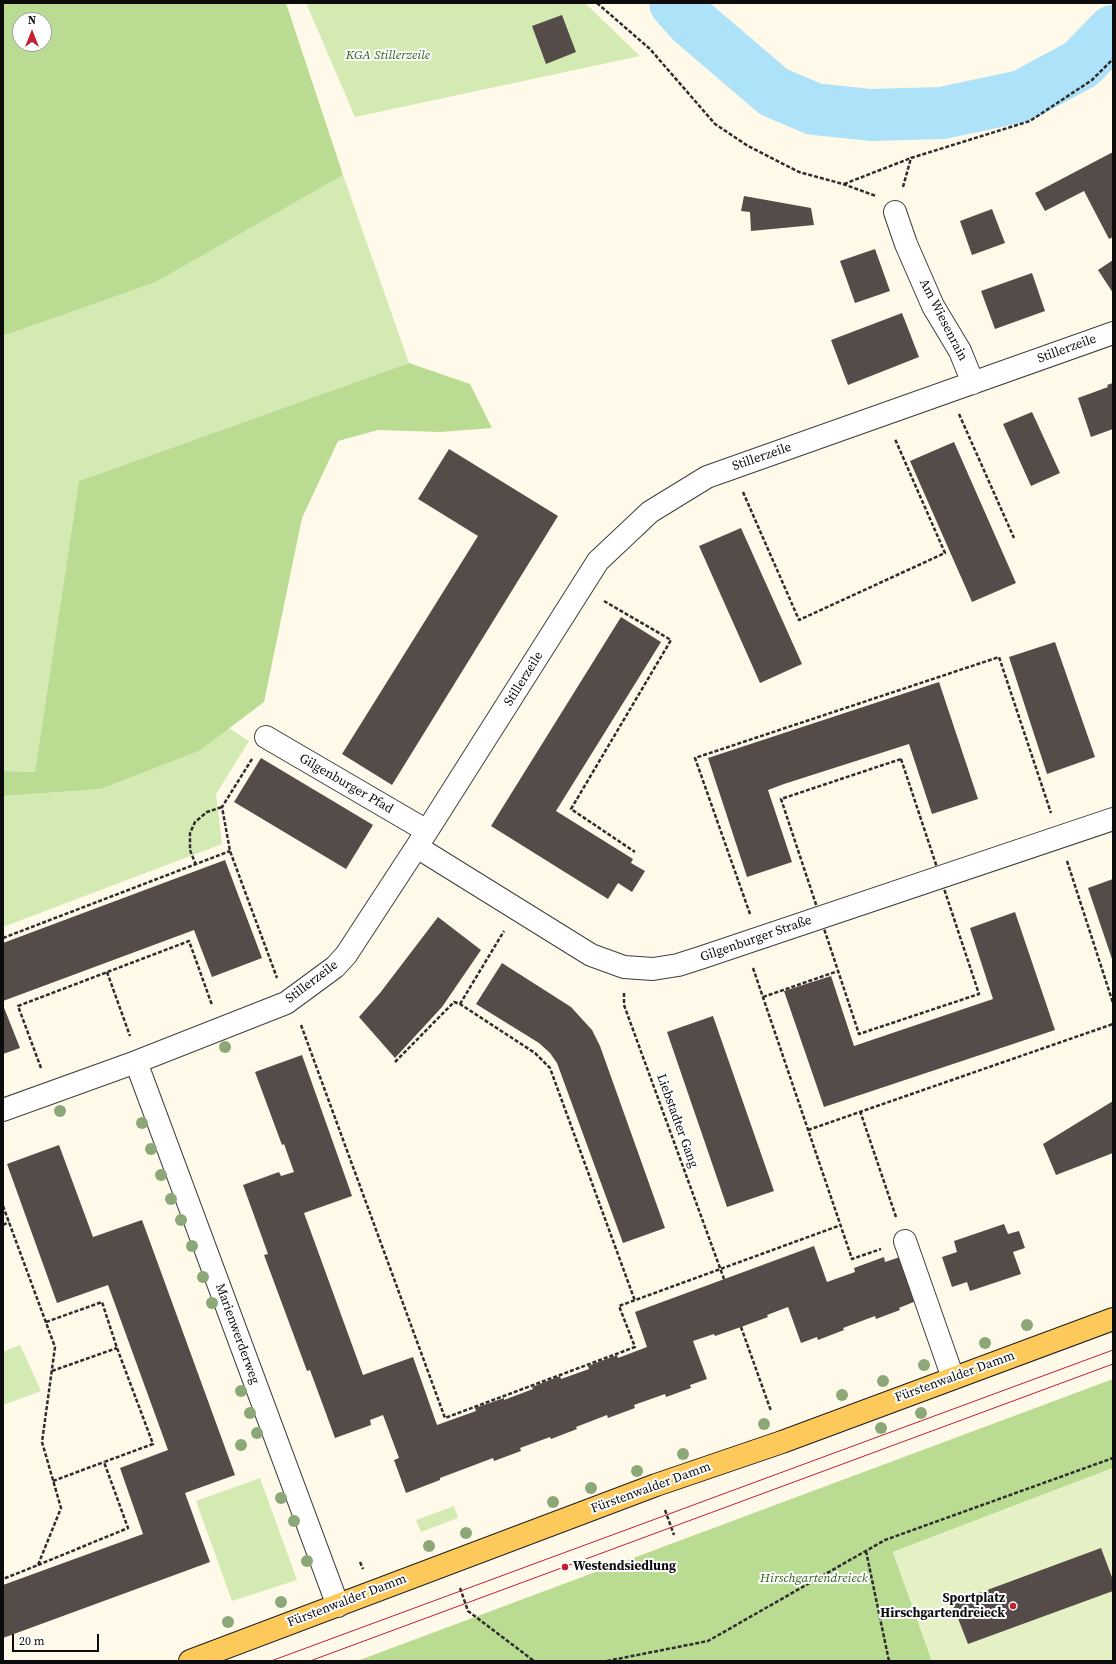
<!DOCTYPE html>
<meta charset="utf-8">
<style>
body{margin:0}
#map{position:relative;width:1116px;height:1664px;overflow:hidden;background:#fff9ea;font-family:"Source Serif 4",serif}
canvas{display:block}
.frame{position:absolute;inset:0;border:4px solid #0c0c0c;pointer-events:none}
.north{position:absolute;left:12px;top:12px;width:40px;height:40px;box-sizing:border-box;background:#fff;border:1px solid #9e9e9e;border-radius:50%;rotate:0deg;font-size:11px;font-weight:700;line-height:16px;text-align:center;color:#0c0c0c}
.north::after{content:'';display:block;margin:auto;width:14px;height:18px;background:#c01f34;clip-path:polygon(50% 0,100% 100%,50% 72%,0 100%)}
.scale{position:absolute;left:12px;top:1634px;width:87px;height:18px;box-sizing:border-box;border:2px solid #0c0c0c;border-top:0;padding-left:5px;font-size:12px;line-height:14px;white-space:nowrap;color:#0c0c0c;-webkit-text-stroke:3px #fff;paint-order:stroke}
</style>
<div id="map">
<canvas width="1116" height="1664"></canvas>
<div class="frame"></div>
<div class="north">N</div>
<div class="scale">20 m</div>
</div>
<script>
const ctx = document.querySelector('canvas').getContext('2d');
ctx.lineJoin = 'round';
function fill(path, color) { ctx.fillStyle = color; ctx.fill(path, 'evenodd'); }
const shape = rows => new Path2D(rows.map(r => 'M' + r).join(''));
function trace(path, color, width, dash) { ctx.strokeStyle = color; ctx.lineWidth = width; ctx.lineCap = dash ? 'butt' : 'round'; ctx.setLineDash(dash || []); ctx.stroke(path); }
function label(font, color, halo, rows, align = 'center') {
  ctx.font = font + ' "Source Serif 4",serif'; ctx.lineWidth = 4; ctx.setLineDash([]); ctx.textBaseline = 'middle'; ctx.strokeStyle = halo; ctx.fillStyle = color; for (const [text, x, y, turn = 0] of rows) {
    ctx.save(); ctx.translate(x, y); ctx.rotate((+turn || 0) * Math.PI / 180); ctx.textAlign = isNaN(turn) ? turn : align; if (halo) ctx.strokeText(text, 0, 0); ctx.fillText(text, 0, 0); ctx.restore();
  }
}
fill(shape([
 [306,3,585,3,640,56,355,117],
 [343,175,409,363,79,481,35,772,3,771,3,336,156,282],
 [229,728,249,741,216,794,222,844,3,927,3,796,101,789,199,751],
 [20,1345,41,1391,3,1405,3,1352],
 [260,1478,297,1580,232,1601,196,1501],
 [454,1506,458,1518,421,1532,416,1520]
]), '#d4eab3');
fill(shape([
 [3,3,286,3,343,175,156,282,3,336],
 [20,20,44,20,44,44,20,44],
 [409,363,470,384,492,428,440,432,378,430,338,441,302,518,264,702,199,751,101,789,3,796,3,771,35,772,79,481],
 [1113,1379,1113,1468,893,1552,932,1661,357,1661]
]), '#b9db92');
fill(shape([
 [1113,1468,1113,1661,932,1661,893,1552]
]), '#e5f1c5');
trace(shape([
 [675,3,692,22,774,92,814,109,871,115,942,113,1022,96,1081,64,1113,31]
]), '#ade2f8', 52);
fill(shape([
 [562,15,576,52,546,64,532,26],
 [1113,152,1113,237,1109,239,1084,191,1045,211,1035,193],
 [744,196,811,208,814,225,751,231,750,212,741,211],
 [992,209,1005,243,972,255,960,221],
 [875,249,890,291,855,303,840,261],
 [1113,260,1113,293,1098,270],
 [1032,273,1045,311,995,329,981,291],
 [902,313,919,357,848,385,831,340],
 [1113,383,1113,429,1091,437,1078,398,1108,387,1107,385],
 [1032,412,1060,473,1031,486,1003,424],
 [954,442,1016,583,972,602,910,461],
 [449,449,558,516,392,785,342,754,478,536,418,499],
 [741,528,802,664,760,683,699,546],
 [621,617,661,642,556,811,633,859,631,863,645,871,632,892,618,883,608,899,491,826],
 [1055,642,1095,757,1047,774,1009,657],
 [939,682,978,799,932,814,909,744,784,784,768,790,792,862,747,877,708,758],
 [261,758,373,825,346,869,234,802],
 [225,860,262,958,212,977,194,930,3,1001,3,943],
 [1113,879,1113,962,1088,888],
 [1015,912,1055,1030,824,1107,784,991,831,976,854,1046,993,999,970,928],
 [438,917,481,950,442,1007,395,1058,359,1017,380,993],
 [502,963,571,1007,592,1030,600,1046,665,1228,623,1243,557,1063,550,1053,539,1043,476,1004],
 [3,1005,20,1048,3,1054],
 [713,1016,774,1191,727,1207,667,1032],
 [302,1055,352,1196,304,1213,363,1375,413,1357,437,1425,476,1411,475,1408,504,1398,504,1400,533,1389,532,1387,560,1376,561,1379,589,1369,588,1366,617,1355,618,1358,647,1347,635,1312,814,1246,827,1282,855,1272,854,1268,884,1257,885,1262,900,1257,916,1301,899,1308,900,1310,876,1319,875,1316,843,1328,844,1330,818,1340,817,1337,801,1343,788,1307,767,1315,768,1317,741,1327,715,1336,714,1334,693,1341,707,1379,690,1385,691,1388,666,1397,665,1394,634,1405,635,1408,608,1418,607,1415,576,1427,577,1429,551,1439,550,1437,520,1448,521,1451,494,1461,493,1458,440,1478,440,1480,406,1493,394,1460,399,1458,383,1415,370,1420,371,1425,335,1438,310,1370,307,1371,264,1255,268,1254,243,1185,279,1172,281,1176,294,1172,284,1144,282,1145,255,1072],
 [1113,1101,1113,1153,1056,1175,1043,1144],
 [59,1145,93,1237,142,1220,235,1475,185,1493,210,1562,3,1638,3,1585,143,1534,120,1468,168,1450,108,1285,57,1303,7,1164],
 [1004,1224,1008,1234,1019,1231,1025,1248,1013,1252,1021,1274,970,1291,967,1282,952,1287,942,1257,957,1252,954,1241],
 [1101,1548,1113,1580,1113,1591,968,1644,952,1603]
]), '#554b48');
const minor = shape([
 [895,212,906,244,933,306,960,351,973,383],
 [266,737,427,831],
 [417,847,591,955,624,967,653,969,678,965,703,957,1113,819],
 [136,1062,338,1606],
 [3,1110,136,1062,286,1003,335,967,346,955,427,831,598,561,650,512,707,477,1113,333],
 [905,1241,953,1378]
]);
const major = shape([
 [190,1661,656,1485,782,1442,1113,1319]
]);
trace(minor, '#3f3f3f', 24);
trace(major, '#1d1d1d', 24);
trace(shape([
 [597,3,650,49,715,124,748,146,799,172,843,184,876,196],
 [844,184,911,158],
 [903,187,911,158,1030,121,1092,80,1113,59],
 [959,414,1014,538],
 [743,492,799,620,945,553,895,439],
 [604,601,671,640,571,809,635,852],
 [252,759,222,807,230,851,277,978],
 [901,759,979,994,859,1034,781,799,901,759],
 [1067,861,1113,1003],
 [196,865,190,850,190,833,195,822,207,812,222,807],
 [750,914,695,758,999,657,1051,813],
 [3,938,230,851],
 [753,968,852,1259,881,1249],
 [107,972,130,1036],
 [624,993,624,1005,724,1279],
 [763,997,838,971],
 [460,1004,504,931],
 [301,1025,445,1418,635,1347,619,1306,841,1225],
 [395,1062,454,1002,460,1004,535,1053,550,1068,635,1301],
 [41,1068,18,1006,189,941,212,1005],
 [860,1111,896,1217],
 [808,1130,1113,1024],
 [3,1206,55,1347,42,1442,61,1508,38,1565,3,1579],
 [3,1225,9,1222],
 [741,1327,771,1411],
 [52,1371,117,1348],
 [53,1481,104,1462],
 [665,1510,674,1535],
 [866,1551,889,1661],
 [360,1562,363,1569],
 [38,1565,128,1528,104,1462,153,1444,117,1348,102,1302,46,1322],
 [460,1588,468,1611,534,1661],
 [607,1661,708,1641,885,1540,1113,1458]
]), '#2e2e2e', 2.5, [4, 2]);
trace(minor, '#fff', 22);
trace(major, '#fec95b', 22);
trace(shape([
 [271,1661,1113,1350],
 [310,1661,1113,1364]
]), '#c01f34', 1);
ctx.fillStyle = '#8da878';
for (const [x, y] of [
 [225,1047],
 [60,1111],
 [142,1123],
 [151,1149],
 [161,1175],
 [171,1199],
 [181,1220],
 [192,1246],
 [203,1277],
 [212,1303],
 [1027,1325],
 [985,1343],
 [924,1365],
 [883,1381],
 [241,1391],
 [842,1395],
 [250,1413],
 [921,1413],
 [764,1424],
 [881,1428],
 [257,1433],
 [241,1445],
 [683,1454],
 [637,1471],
 [591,1488],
 [281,1498],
 [553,1502],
 [294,1521],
 [466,1533],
 [429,1546],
 [307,1561],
 [281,1602],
 [228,1622]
]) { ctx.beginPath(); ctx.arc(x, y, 6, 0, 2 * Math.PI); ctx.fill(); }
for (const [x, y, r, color] of [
 [565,1567,4,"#c01f34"],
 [1013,1606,4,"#c01f34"]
]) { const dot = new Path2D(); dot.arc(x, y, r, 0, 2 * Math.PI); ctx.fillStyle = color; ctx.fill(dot); trace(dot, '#fff', 1.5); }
label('italic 13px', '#30651a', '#fff', [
 ["KGA Stillerzeile",388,56],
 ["Hirschgartendreieck",814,1579]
]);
label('13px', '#0c0c0c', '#fff', [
 ["Am Wiesenrain",943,320,63],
 ["Stillerzeile",1067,349,-20],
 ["Stillerzeile",762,457,-19],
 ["Stillerzeile",524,679,-58],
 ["Gilgenburger Pfad",346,784,30],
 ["Gilgenburger Straße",756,939,-19],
 ["Stillerzeile",312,982,-37],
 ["Liebstadter Gang",677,1121,70],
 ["Marienwerderweg",237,1334,70],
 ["Fürstenwalder Damm",955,1377,-20],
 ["Fürstenwalder Damm",651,1488,-20],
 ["Fürstenwalder Damm",347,1601,-21]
]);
label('bold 13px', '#0c0c0c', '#fff', [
 ["Westendsiedlung",573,1567],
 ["Sportplatz",1005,1599,"right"],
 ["Hirschgartendreieck",1005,1614,"right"]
], 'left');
</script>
